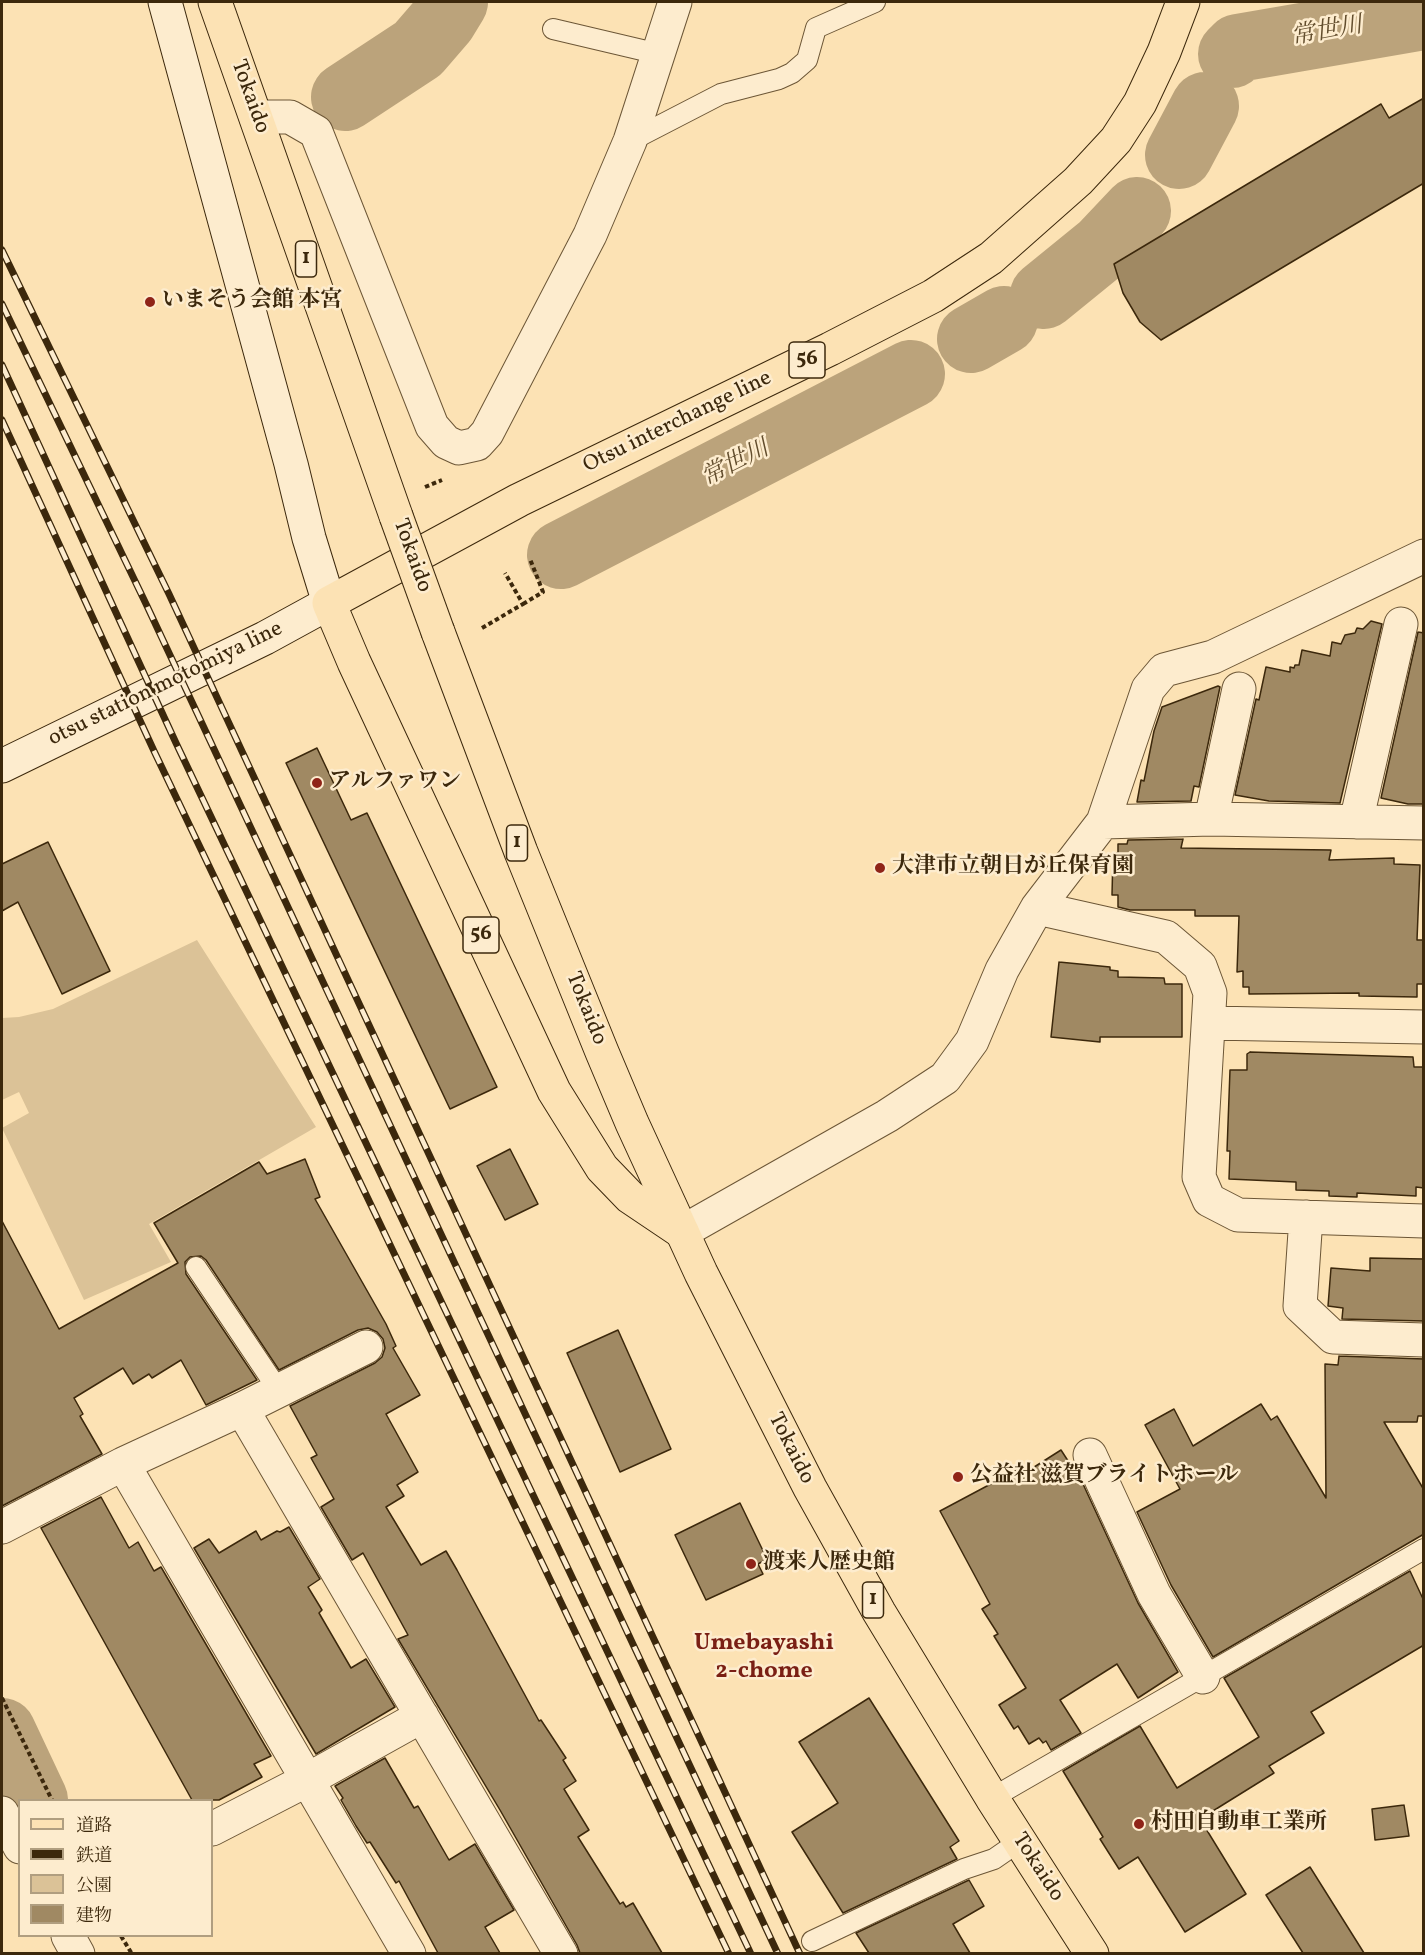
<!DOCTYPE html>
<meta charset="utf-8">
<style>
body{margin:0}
#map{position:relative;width:1425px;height:1955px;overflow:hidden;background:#fce2b4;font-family:Vollkorn,"Noto Serif JP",serif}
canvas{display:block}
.frame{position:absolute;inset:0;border:3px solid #3c280c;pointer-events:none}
.legend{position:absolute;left:18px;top:1799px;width:195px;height:138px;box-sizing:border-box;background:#fdecce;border:2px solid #b09e80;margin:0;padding:8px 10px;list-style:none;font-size:18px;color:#3c280c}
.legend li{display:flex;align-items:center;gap:12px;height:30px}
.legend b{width:30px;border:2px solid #b09e80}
</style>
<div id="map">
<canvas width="1425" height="1955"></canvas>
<div class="frame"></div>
<ul class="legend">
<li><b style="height:8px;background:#fce2b4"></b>道路</li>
<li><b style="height:8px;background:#3c280c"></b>鉄道</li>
<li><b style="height:16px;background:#dbc297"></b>公園</li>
<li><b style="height:16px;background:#a08963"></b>建物</li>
</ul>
</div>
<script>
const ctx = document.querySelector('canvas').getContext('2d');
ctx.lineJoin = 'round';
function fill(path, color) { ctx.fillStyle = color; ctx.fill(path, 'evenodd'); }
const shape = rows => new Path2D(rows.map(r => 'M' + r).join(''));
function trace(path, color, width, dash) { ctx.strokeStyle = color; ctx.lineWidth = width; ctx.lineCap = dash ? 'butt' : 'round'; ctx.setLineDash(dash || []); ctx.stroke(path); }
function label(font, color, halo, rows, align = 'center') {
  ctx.font = font + ' Vollkorn,"Noto Serif JP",serif'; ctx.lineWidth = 5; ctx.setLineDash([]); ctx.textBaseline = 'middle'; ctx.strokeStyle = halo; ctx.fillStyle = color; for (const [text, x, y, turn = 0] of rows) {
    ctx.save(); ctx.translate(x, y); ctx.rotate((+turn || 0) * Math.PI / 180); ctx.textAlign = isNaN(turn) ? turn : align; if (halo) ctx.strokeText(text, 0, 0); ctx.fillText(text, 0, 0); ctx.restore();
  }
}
fill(shape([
 [197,940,316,1127,149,1224,171,1262,84,1300,2,1128,29,1113,19,1092,2,1100,2,1018,19,1017,53,1009]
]), '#dbc297');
trace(shape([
 [1232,54,1238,48,1424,16],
 [345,97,418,49,443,20,454,2],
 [1179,155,1205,106],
 [1044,295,1103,247,1137,211],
 [971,339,1004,320],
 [561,555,911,374],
 [2,1732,34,1800]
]), '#bba37b', 68);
const building = shape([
 [1424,98,1424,183,1161,340,1140,322,1123,293,1114,264,1381,104,1389,118,1424,98],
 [1371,621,1382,624,1340,803,1269,801,1235,795,1256,699,1259,700,1266,667,1290,672,1290,667,1294,668,1295,665,1299,665,1302,650,1330,656,1332,642,1341,644,1345,635,1355,633,1357,628,1363,629,1371,621],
 [1418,632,1424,633,1424,804,1408,804,1381,798,1418,632],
 [1218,686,1220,687,1199,787,1194,786,1191,801,1137,802,1141,780,1144,781,1154,731,1162,707,1218,686],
 [317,748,351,820,367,813,497,1087,450,1109,286,763,317,748],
 [1183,839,1181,848,1331,850,1329,860,1394,858,1394,864,1420,865,1417,940,1424,940,1424,984,1417,984,1417,997,1359,996,1359,993,1249,994,1249,987,1243,987,1243,971,1237,972,1239,916,1195,916,1195,910,1130,910,1118,907,1118,895,1112,895,1113,853,1118,853,1118,844,1127,844,1128,840,1183,839],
 [48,842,110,971,62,994,18,902,2,911,2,864,48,842],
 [1059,962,1110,967,1110,970,1118,971,1118,977,1164,978,1165,984,1182,984,1182,1037,1100,1037,1100,1042,1051,1037,1059,962],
 [1250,1052,1413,1057,1414,1067,1424,1067,1424,1188,1416,1187,1416,1196,1357,1193,1357,1197,1329,1196,1329,1191,1296,1190,1296,1182,1229,1179,1230,1151,1227,1151,1230,1070,1247,1070,1247,1054,1250,1052],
 [510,1149,538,1204,505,1220,477,1166,510,1149],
 [305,1159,320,1197,315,1199,386,1324,396,1346,393,1348,420,1395,386,1414,418,1472,397,1485,404,1496,386,1507,421,1565,446,1551,457,1570,539,1721,541,1720,566,1758,563,1760,576,1781,564,1789,589,1830,578,1837,620,1904,623,1902,626,1907,633,1903,662,1953,580,1953,577,1945,500,1810,398,1639,408,1635,363,1553,352,1560,321,1507,334,1499,311,1458,317,1455,290,1406,375,1363,382,1357,385,1348,383,1339,377,1332,368,1328,358,1330,279,1370,206,1260,201,1256,190,1257,185,1262,186,1274,257,1380,206,1405,181,1360,152,1378,149,1374,133,1384,123,1368,74,1398,83,1414,80,1416,102,1454,2,1506,2,1221,59,1329,178,1263,154,1223,259,1162,267,1174,305,1159],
 [1370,1258,1424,1259,1424,1321,1342,1319,1343,1308,1328,1306,1331,1268,1370,1271,1370,1258],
 [618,1330,671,1449,620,1472,567,1353,618,1330],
 [1339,1356,1424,1359,1424,1416,1418,1416,1417,1422,1384,1422,1424,1490,1424,1534,1213,1657,1171,1585,1137,1512,1180,1489,1145,1425,1174,1409,1193,1446,1261,1404,1271,1420,1277,1416,1326,1498,1325,1364,1338,1365,1339,1356],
 [1061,1450,1083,1484,1138,1603,1178,1672,1138,1698,1117,1664,1060,1700,1081,1733,1051,1750,1046,1741,1043,1743,1039,1738,1029,1744,1018,1726,1014,1729,999,1705,1026,1688,994,1636,998,1634,982,1609,990,1604,940,1511,1017,1470,1020,1476,1061,1450],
 [101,1497,129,1548,138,1542,154,1571,161,1567,271,1756,254,1764,262,1777,219,1800,192,1800,41,1528,101,1497],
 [740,1503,767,1559,758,1564,763,1574,706,1600,675,1535,740,1503],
 [289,1527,320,1579,308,1587,322,1610,319,1613,351,1668,366,1659,395,1707,316,1754,194,1548,209,1539,219,1553,256,1531,261,1540,277,1531,280,1532,289,1527],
 [1410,1571,1424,1601,1424,1645,1311,1712,1324,1733,1269,1766,1274,1773,1200,1819,1246,1894,1185,1932,1138,1857,1119,1869,1100,1839,1103,1837,1063,1771,1140,1726,1177,1788,1259,1737,1224,1678,1410,1571],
 [869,1698,959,1841,950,1847,957,1859,843,1913,792,1832,838,1803,799,1742,869,1698],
 [385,1758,414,1808,418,1806,449,1860,475,1844,514,1910,485,1927,500,1953,438,1953,399,1881,396,1883,370,1842,367,1843,356,1826,341,1800,343,1798,335,1786,385,1758],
 [1404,1805,1409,1836,1375,1840,1372,1809,1404,1805],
 [1310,1867,1364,1953,1303,1953,1266,1895,1310,1867],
 [969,1880,984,1906,953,1924,970,1953,869,1953,856,1933,969,1880]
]);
fill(building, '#a08963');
trace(building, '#3c280c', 1.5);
const service = shape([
 [553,29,659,54],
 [630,141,721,94,779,79,792,73,807,60,816,28,875,2],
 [196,1267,279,1391],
 [992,1798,1424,1549],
 [812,1941,964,1869,994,1859,1020,1841]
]);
const minor = shape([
 [256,117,290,117,316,132,432,426,446,442,459,448,477,444,487,433,590,235,630,141,675,2],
 [1211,819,1239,689],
 [1103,822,1148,689,1164,670,1213,657,1424,556],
 [1356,822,1401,624],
 [1037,908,1166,937,1200,966,1210,993,1199,1177,1209,1200,1238,1215,1424,1221],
 [1209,1023,1424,1027],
 [1306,1217,1300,1306,1333,1337,1424,1340],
 [682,1232,887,1116,945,1078,972,1041,1002,970,1037,908,1103,822,1211,819,1424,823],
 [242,1409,561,1954],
 [1090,1455,1154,1594,1203,1677],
 [123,1464,409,1954],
 [2,1527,123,1464,242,1409,366,1347],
 [212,1829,307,1780,422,1716]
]);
const tertiary = shape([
 [2,1813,20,1847],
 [68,1936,78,1954]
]);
const secondary = shape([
 [2,766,265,638,329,603,309,538,291,464,165,2]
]);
const primary = shape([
 [682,1232,630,1197,602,1168,554,1091,354,662,329,603,519,500,830,349,933,296,991,258,1078,181,1116,140,1140,103,1164,52,1183,2]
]);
const trunk = shape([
 [215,2,396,516],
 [438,632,521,852,602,1052,632,1123,701,1273,810,1488,879,1612,992,1798,1092,1954]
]);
trace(service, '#6c5636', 22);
trace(minor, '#6c5636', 35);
trace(tertiary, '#6c5636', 35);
trace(secondary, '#3c280c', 35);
trace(primary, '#3c280c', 35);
trace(trunk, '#3c280c', 35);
trace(shape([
 [425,487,442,480],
 [523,604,543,592,530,559],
 [482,628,523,604,505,573],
 [2,1698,52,1800],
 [121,1936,132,1954]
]), '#3c280c', 4, [4.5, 3]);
trace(service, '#fdecce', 20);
trace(minor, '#fdecce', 33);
trace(tertiary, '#fdecce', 33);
trace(secondary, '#fdecce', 33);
trace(primary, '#fce2b4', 33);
trace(trunk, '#fce2b4', 33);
const rail = shape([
 [2,250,169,594,800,1954],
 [2,304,147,606,778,1954],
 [2,365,176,743,751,1954],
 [2,420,154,751,729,1954]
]);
trace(rail, '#3c280c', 7);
trace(rail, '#fdecce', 4.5, [14]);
const trunkBridge = shape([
 [396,516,438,632]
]);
trace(trunkBridge, '#3c280c', 35, []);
trace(trunkBridge, '#fce2b4', 33);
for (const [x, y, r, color] of [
 [150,302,6,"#8f2418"],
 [317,783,6,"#8f2418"],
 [880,868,6,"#8f2418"],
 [958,1477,6,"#8f2418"],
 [751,1564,6,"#8f2418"],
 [1139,1824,6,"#8f2418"]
]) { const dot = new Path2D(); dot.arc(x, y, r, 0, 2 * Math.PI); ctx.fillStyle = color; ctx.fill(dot); trace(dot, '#fdecce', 2); }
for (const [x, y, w] of [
 [306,259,21],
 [807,360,36],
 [517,843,21],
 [481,935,36],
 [873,1600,21]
]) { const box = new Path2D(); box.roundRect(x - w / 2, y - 18, w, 36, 4.5); ctx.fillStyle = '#fdecce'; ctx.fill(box); trace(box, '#3c280c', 1.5); }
label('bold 21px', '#3c280c', null, [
 ["1",306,259],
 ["56",807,360],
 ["1",517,843],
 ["56",481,935],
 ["1",873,1600]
]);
label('22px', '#3c280c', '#fdecce', [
 ["Tokaido",249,97,70],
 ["Otsu interchange line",678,423,-26],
 ["Tokaido",411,556,70],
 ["otsu station motomiya line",166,685,-26],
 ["Tokaido",585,1009,68],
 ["Tokaido",790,1449,63],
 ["Tokaido",1037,1868,57]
]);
label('bold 22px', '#3c280c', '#fdecce', [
 ["いまそう会館 本宮",162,302],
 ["アルファワン",329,783],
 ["大津市立朝日が丘保育園",892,868],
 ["公益社 滋賀ブライトホール",970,1477],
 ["渡来人歴史館",763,1564],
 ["村田自動車工業所",1151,1824]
], 'left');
label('italic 24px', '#624d2d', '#fdecce', [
 ["常世川",1327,33,-10],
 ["常世川",736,465,-27]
]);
label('bold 24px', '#7a1f14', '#fdecce', [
 ["Umebayashi",764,1645],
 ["2-chome",764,1673]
]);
</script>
